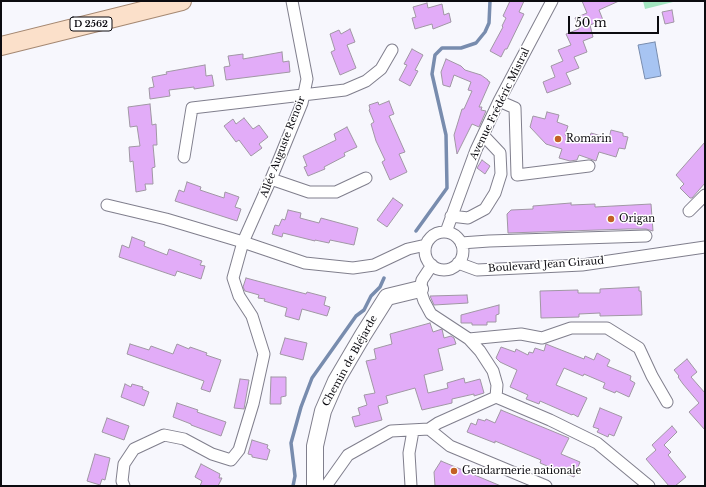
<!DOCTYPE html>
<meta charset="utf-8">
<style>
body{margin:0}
#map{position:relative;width:706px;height:487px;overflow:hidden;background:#f7f7fd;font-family:"Libre Baskerville",serif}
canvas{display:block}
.frame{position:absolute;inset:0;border:2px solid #0c0b10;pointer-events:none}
.scale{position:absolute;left:568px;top:16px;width:91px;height:18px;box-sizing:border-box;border:2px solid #0c0b10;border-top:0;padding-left:5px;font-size:12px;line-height:14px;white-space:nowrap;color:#0c0b10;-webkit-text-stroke:3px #fff;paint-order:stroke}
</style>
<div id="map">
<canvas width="706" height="487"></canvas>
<div class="frame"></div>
<div class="scale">50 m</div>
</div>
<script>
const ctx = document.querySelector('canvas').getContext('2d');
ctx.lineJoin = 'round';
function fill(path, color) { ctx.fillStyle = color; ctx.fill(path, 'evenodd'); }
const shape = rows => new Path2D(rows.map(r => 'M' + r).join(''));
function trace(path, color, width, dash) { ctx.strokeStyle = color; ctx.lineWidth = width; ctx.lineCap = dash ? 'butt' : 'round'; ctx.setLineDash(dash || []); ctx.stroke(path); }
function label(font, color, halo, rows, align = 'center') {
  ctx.font = font + ' "Libre Baskerville",serif'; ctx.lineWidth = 3; ctx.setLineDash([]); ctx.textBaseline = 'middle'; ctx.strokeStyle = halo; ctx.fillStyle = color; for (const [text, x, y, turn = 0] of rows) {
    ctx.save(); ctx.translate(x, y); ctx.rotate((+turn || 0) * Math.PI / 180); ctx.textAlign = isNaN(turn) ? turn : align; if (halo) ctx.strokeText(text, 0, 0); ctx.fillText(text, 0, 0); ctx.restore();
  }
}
fill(shape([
 [643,1,677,1,645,9]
]), '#a2e5c0');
const water = shape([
 [655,42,661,76,645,79,638,45,655,42]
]);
fill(water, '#a7c4f2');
trace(water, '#788cae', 1);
trace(shape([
 [416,231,447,188,446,135,432,74,435,55,442,48,461,48,476,43,485,32,489,23,490,1],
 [293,486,295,476,291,443,301,407,312,378,356,316,364,310,371,296,380,287,384,278]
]), '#788cae', 3.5);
const building = shape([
 [510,1,524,1,519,12,524,14,507,49,505,49,501,57,490,51,503,27,502,26,506,18,503,16,510,1],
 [582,1,619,1,599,10,603,20,590,25,593,37,583,41,587,52,574,57,579,68,566,73,571,84,547,93,543,82,555,77,551,66,563,61,558,50,571,45,566,34,579,29,575,18,587,13,582,1],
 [427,3,428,8,442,4,444,15,449,13,451,22,433,29,432,24,415,29,412,18,416,17,413,7,427,3],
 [672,10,674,22,665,24,662,12,672,10],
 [350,29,355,42,347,45,356,68,340,75,331,52,335,50,330,34,339,30,341,34,350,29],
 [412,49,423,55,415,70,418,71,410,86,399,80,407,65,404,64,412,49],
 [282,52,283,62,289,61,290,72,226,80,224,67,230,66,228,56,243,54,243,59,282,52],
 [446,59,461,66,465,70,481,75,488,80,488,81,490,82,479,107,482,107,481,110,486,111,479,127,472,124,457,154,454,135,462,109,464,109,472,91,468,90,471,82,454,75,450,87,443,85,441,72,446,59],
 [205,65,206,76,212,75,214,86,194,89,194,87,169,90,170,96,150,99,149,88,154,87,152,77,167,74,166,72,205,65],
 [389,101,394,114,389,116,405,152,399,154,407,172,390,180,382,162,385,160,376,141,371,124,374,122,369,110,370,109,369,105,378,102,379,105,389,101],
 [150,104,152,125,156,124,157,145,153,145,155,167,152,168,153,184,145,184,146,190,136,192,133,161,130,162,129,147,140,146,137,126,130,127,128,107,150,104],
 [547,112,559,115,557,122,568,126,565,135,588,142,591,133,609,138,611,130,623,133,623,136,628,137,625,149,619,148,616,157,599,152,596,161,579,155,577,160,570,161,559,158,562,149,546,144,530,127,533,116,545,119,547,112],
 [244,118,253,129,259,125,268,137,259,144,262,148,251,156,239,140,236,142,224,126,233,119,236,124,244,118],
 [347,127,357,147,344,153,345,156,324,167,325,169,308,176,304,167,307,166,303,156,336,140,334,134,347,127],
 [705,142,705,183,692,198,690,198,680,188,684,184,676,175,705,142],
 [482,160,490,166,485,174,477,168,482,160],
 [187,182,201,187,200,190,224,198,225,192,239,197,235,207,241,209,237,221,175,201,179,190,184,192,187,182],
 [393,198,403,205,387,227,377,220,393,198],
 [571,203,571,205,595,204,595,207,651,204,653,231,646,229,628,229,508,233,507,214,511,210,533,209,533,206,571,203],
 [288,210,301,213,300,218,319,223,321,218,358,228,354,245,330,240,329,243,315,240,315,241,283,233,282,237,272,234,275,225,279,226,282,219,285,220,288,210],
 [132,237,145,242,144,246,167,255,169,249,202,261,200,265,205,266,201,279,177,271,175,276,119,257,122,245,129,248,132,237],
 [246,278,306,294,307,292,326,297,324,305,330,307,327,316,302,309,299,320,285,316,287,308,264,301,265,299,258,298,259,295,245,291,243,287,246,278],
 [639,287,639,291,641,291,642,315,600,316,600,313,579,314,579,317,541,318,540,291,578,290,578,293,600,293,600,289,639,287],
 [467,295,468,303,434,305,430,296,467,295],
 [499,305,499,314,496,315,496,322,487,322,487,325,472,325,472,323,461,323,461,315,499,305],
 [430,323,433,332,442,329,444,338,451,336,454,338,456,344,438,349,443,370,424,375,428,393,448,388,447,383,464,378,465,383,480,379,484,393,474,396,474,394,452,399,452,403,422,410,415,388,386,396,388,403,378,406,382,420,355,427,352,417,360,415,358,408,367,405,364,395,375,393,366,361,376,359,374,349,392,344,390,334,430,323],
 [285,338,307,343,303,360,280,354,285,338],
 [130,344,149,350,151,346,173,354,177,344,189,349,190,347,207,353,206,355,221,360,210,392,201,389,204,381,127,354,130,344],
 [546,344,584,359,585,356,594,360,597,353,610,360,607,366,631,376,630,380,635,383,629,397,616,391,615,393,603,388,605,383,584,374,583,376,564,368,556,385,587,398,578,417,573,414,572,415,540,401,539,404,526,399,528,395,510,387,517,370,500,362,496,358,501,347,515,352,516,349,528,355,529,352,533,353,535,348,544,351,546,344],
 [687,359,697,372,691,377,705,393,705,430,689,412,699,403,683,384,678,377,679,376,674,370,687,359],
 [271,377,286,377,286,396,281,397,281,404,270,404,271,377],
 [240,379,249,380,244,409,234,408,240,379],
 [125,384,131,387,132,384,143,387,142,389,149,392,144,406,121,397,125,384],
 [177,403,198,410,197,412,226,422,221,436,191,425,191,424,173,417,177,403],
 [600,408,622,417,614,436,609,434,608,437,597,432,599,429,593,427,600,408],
 [501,410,569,438,561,454,580,462,574,477,540,463,541,460,495,441,495,443,467,432,471,423,476,425,478,419,485,421,486,419,495,423,501,410],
 [107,418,129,426,124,440,102,432,107,418],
 [672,426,677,432,664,445,671,452,668,455,686,477,675,486,669,486,646,459,656,450,652,445,672,426],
 [252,440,268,445,267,448,270,450,267,460,252,457,252,455,248,454,252,440],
 [95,454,110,458,105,480,102,479,100,485,87,481,95,454],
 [441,461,501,486,435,486,434,472,441,461],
 [201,464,220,474,219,478,222,478,218,486,200,486,202,481,195,477,201,464]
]);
fill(building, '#e2acf8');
trace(building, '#a097a4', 1);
const street = shape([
 [499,101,515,108,517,175,589,166],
 [184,157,192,108,345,90,366,81,381,69,392,50],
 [271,179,309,192,336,192,366,178],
 [107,205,166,219,243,242,305,263,353,268,374,265,408,249,426,245],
 [689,211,705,195],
 [451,216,468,218,485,209,495,193,501,174,500,153,483,135],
 [446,232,476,150,499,101,552,1],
 '425 251a19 19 0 1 1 38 0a19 19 0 1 1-38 0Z',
 [461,243,489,241,646,236],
 [458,263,477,270,582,265,705,247],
 [469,339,521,334,542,338,571,328,607,328,639,348,652,376,667,402],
 [496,397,550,420,597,443,649,486],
 [429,429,450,446,546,486],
 [124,486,122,481,124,464,134,449,164,435,184,439,212,454,231,460,239,450,253,404,264,354,252,316,239,296,233,278,243,242,271,179,302,103,307,79,292,1],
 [326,486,348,455,391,431,429,429,438,423,496,397,497,385,493,371,480,351,469,339,431,314,424,301,420,289,422,280,432,265],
 [411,486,409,453,413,431]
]);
const secondary = shape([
 [315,486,315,446,323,411,336,381,363,335,387,297,420,289]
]);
const primary = shape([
 [1,46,182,1]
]);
trace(street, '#807f8d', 13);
trace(secondary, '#807f8d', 18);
trace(primary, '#a58872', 20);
trace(street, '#fff', 11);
trace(secondary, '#fff', 16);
trace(primary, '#fbe0ca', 18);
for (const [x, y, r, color] of [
 [558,139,4,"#c36025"],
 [611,219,4,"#c36025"],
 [454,471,4,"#c36025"]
]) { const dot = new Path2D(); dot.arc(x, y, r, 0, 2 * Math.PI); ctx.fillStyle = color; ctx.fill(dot); trace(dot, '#fff', 1.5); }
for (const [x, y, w] of [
 [91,24,42]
]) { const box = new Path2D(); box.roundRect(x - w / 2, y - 7, w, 14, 3); ctx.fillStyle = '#fff'; ctx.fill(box); trace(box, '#0c0b10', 1); }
label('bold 9px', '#0c0b10', null, [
 ["D 2562",91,24]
]);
label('10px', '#0c0b10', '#fff', [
 ["Avenue Frédéric Mistral",500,104,-64],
 ["Allée Auguste Renoir",283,147,-69],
 ["Boulevard Jean Giraud",546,265,-4],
 ["Chemin de Bléjarde",350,361,-61]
]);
label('10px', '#0c0b10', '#fff', [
 ["Romarin",566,139],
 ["Origan",619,219],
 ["Gendarmerie nationale",462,471]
], 'left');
</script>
